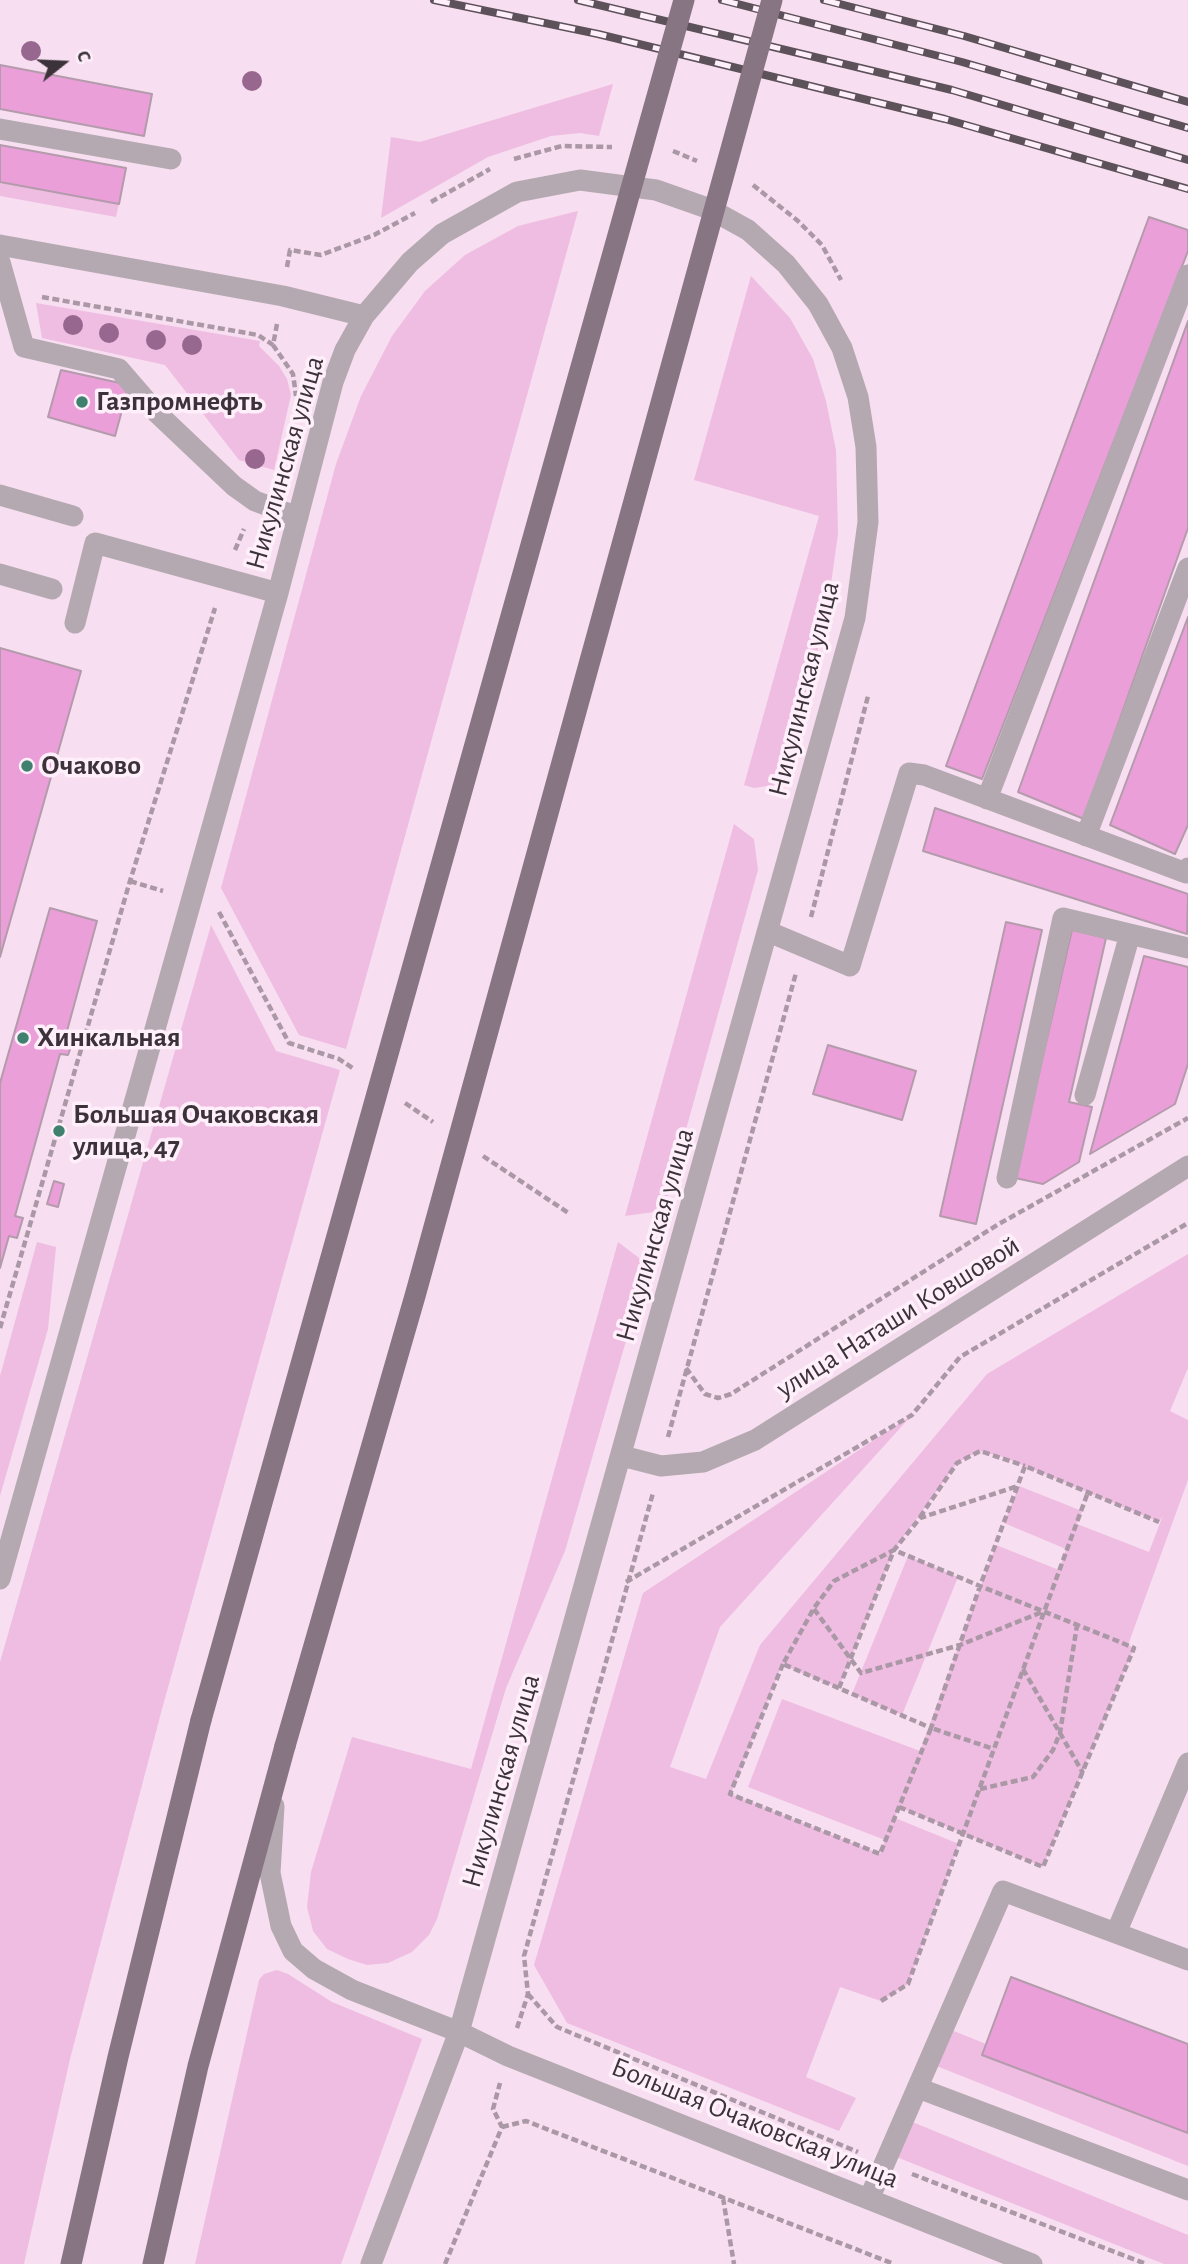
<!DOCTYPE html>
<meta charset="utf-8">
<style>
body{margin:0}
#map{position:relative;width:1188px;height:2264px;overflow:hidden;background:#f7def0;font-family:"Alegreya Sans",sans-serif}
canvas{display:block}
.north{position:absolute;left:28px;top:28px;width:70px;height:70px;-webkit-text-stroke:5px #feeffa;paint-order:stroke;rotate:72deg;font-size:19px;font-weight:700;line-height:28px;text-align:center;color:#3c333a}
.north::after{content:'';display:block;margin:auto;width:24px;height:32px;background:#3c333a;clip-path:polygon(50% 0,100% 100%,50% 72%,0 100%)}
</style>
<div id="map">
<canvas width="1188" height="2264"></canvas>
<div class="north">С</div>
</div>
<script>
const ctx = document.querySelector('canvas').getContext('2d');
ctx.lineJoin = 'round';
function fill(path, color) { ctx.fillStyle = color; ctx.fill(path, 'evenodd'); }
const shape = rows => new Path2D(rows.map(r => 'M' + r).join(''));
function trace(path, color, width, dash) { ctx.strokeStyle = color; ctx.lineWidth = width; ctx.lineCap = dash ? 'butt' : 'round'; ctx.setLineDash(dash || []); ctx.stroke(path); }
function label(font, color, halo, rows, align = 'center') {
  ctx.font = font + ' "Alegreya Sans",sans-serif'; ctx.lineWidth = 7; ctx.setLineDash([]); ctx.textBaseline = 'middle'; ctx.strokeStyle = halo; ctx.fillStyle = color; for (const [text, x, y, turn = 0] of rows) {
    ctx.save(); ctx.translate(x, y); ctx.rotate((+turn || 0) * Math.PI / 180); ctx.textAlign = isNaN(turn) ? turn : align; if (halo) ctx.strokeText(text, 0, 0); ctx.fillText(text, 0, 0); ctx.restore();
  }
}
fill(shape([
 [613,84,599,136,580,133,551,136,488,157,381,218,391,137,420,142],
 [0,182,119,204,116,217,0,196],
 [578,211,346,1049,299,1035,221,888,336,464,361,396,392,336,425,291,465,255,518,226],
 [751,276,790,318,813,359,826,401,836,450,838,534,826,619,784,776,774,785,754,788,744,785,819,516,694,480],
 [36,303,260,341,259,346,279,366,287,379,291,395,274,470,239,460,165,365,42,338],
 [734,824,754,839,758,870,667,1198,654,1212,625,1216],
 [211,925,276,1051,340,1070,162,1709,70,2059,24,2264,0,2264,0,1662],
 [37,1242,56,1247,48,1329,0,1496,0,1376],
 [618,1242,639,1258,644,1279,565,1551,506,1688,437,1919,429,1935,412,1952,388,1963,367,1965,348,1959,327,1949,313,1931,307,1907,311,1872,352,1737,471,1769],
 [1188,1254,1188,1368,1170,1411,1188,1420,1188,1480,1128,1645,1134,1648,1043,1867,899,1807,895,1818,959,1844,908,1984,881,2001,840,1987,806,2077,856,2098,839,2131,567,2023,534,1965,643,1593,912,1415,720,1627,670,1767,706,1779,760,1645,987,1374],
 [979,1451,1003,1457,1159,1522,1163,1515,1149,1552,1077,1524,1082,1511,1019,1486,1004,1523,1066,1549,1059,1570,996,1545,920,1751,782,1699,748,1787,885,1840,880,1854,731,1794,782,1665,839,1688,894,1550,957,1463],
 [908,1556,958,1577,902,1715,852,1694],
 [277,1970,288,1974,332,2002,422,2039,341,2264,195,2264,259,1980,264,1974],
 [944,2027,986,2044,983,2055,1188,2133,1188,2166,929,2063],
 [905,2119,1188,2235,1188,2264,1164,2264,889,2154]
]), '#efbde2');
const building = shape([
 [0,65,152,94,144,136,0,109,0,65],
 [0,145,126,168,119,204,0,182,0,145],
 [1149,217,1188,230,1188,251,982,779,946,766,1149,217],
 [1188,321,1188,528,1084,819,1018,792,1188,321],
 [61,370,129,385,115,436,48,417,61,370],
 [1188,617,1188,825,1175,854,1110,825,1188,617],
 [0,648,81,671,0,957,0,648],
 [935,808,1188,894,1187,934,923,851,935,808],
 [50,908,97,921,67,1031,75,1033,72,1044,68,1055,60,1054,15,1216,23,1218,17,1238,9,1236,0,1268,0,1083,50,908],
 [1006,922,1042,930,976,1224,940,1216,1006,922],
 [1072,930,1106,938,1069,1102,1092,1107,1079,1162,1043,1184,1015,1178,1072,930],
 [1144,956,1188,967,1188,1064,1175,1104,1090,1154,1144,956],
 [828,1045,916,1071,902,1120,813,1094,828,1045],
 [54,1181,64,1184,58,1207,47,1204,54,1181],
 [1011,1977,1188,2044,1188,2133,982,2055,1011,1977]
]);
fill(building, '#eb9fd9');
trace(building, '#b39bac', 2);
trace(shape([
 [673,151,697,161],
 [514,159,562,146,612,147],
 [753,185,798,221,822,245,841,280],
 [431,202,490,169],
 [287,267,290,250,321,255,374,235,415,213],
 [42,297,258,335,273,345],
 [277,324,273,345,293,374,296,396],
 [235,550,244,529],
 [130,881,163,891],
 [219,912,289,1043,339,1059,354,1069],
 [811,917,868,696],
 [405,1103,433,1122],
 [483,1156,570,1214],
 [0,1328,130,881,215,608],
 [686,1368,705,1394,718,1398,731,1394,997,1225,1188,1118],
 [668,1437,796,973],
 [920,1517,957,1463,980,1451,1025,1466],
 [626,1582,912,1415,960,1357,1188,1223],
 [814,1609,861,1673,960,1645,1042,1612],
 [783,1664,730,1794,880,1854,931,1728,994,1749],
 [1023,1669,1083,1773],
 [839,1688,894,1550,920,1518,1018,1486],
 [980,1789,1033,1777,1053,1750,1060,1733,1077,1625],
 [899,1807,1043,1867,1134,1648,1115,1640,980,1586,894,1550,834,1581,814,1608,783,1664,931,1728,980,1586,1025,1466,1159,1522],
 [528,1994,557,2027,858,2152],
 [881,2001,908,1984,1088,1492],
 [517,2028,528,1994,524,1956,653,1493],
 [502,2127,526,2121,894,2264],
 [912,2174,1146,2264],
 [723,2198,734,2264],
 [445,2264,502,2127,493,2109,500,2083]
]), '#ab98a6', 4.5, [7, 3.5]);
trace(shape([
 [0,129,171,159],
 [0,245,283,296,364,316],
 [0,262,24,347,119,369,157,413,234,486,255,501,298,517],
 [0,495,73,516],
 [0,574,52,589],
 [75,623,95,543,278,593],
 [987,799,1188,275],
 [1086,836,1188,568],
 [769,932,850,966,909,773,924,775,1186,873,1188,868],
 [1085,1095,1130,934],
 [1007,1178,1063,918,1188,948],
 [622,1456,661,1466,703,1462,755,1440,1188,1166],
 [0,1579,278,593,333,382,345,350,364,316,410,262,442,234,517,192,580,180,656,190,710,209,748,230,786,264,818,304,842,348,858,397,866,447,868,522,855,618,459,2032,371,2264],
 [274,1806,270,1873,281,1926,293,1951,314,1969,352,1990,459,2032,508,2056,1032,2264],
 [1116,1933,1188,1763],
 [918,2088,1188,2190],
 [869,2199,1003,1891,1188,1960]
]), '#b4a9b1', 21);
trace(shape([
 [71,2264,118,2057,201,1720],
 [153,2264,198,2066,285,1746]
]), '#887583', 21);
const rail = shape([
 [434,0,598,34,945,119,1188,189],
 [578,0,952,90,1188,160],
 [722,0,962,62,1188,128],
 [824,0,964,36,1188,102]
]);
trace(rail, '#5d515a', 8);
trace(rail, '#feeffa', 5, [16]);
trace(shape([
 [201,1720,684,0],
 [285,1746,415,1296,772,0]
]), '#887583', 21);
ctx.fillStyle = '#98678f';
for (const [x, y] of [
 [31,51],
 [252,81],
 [73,325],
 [109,333],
 [156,340],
 [192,345],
 [255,459]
]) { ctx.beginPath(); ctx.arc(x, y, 10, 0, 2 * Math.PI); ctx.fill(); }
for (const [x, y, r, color] of [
 [82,402,7,"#40806f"],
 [27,766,7,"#40806f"],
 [23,1038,7,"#40806f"],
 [59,1131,7,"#40806f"]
]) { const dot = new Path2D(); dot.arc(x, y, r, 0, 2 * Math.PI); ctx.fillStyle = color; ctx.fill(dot); trace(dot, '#feeffa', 2.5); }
label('bold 28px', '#3c333a', '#feeffa', [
 ["Газпромнефть",96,402],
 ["Очаково",41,766],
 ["Хинкальная",37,1038],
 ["Большая Очаковская",73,1115],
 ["улица, 47",73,1147]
], 'left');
label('28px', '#3c333a', '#feeffa', [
 ["Никулинская улица",285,463,-74],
 ["Никулинская улица",804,689,-76],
 ["Никулинская улица",655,1235,-74],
 ["улица Наташи Ковшовой",898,1317,-32],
 ["Никулинская улица",501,1781,-74],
 ["Большая Очаковская улица",755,2123,22]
]);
</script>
